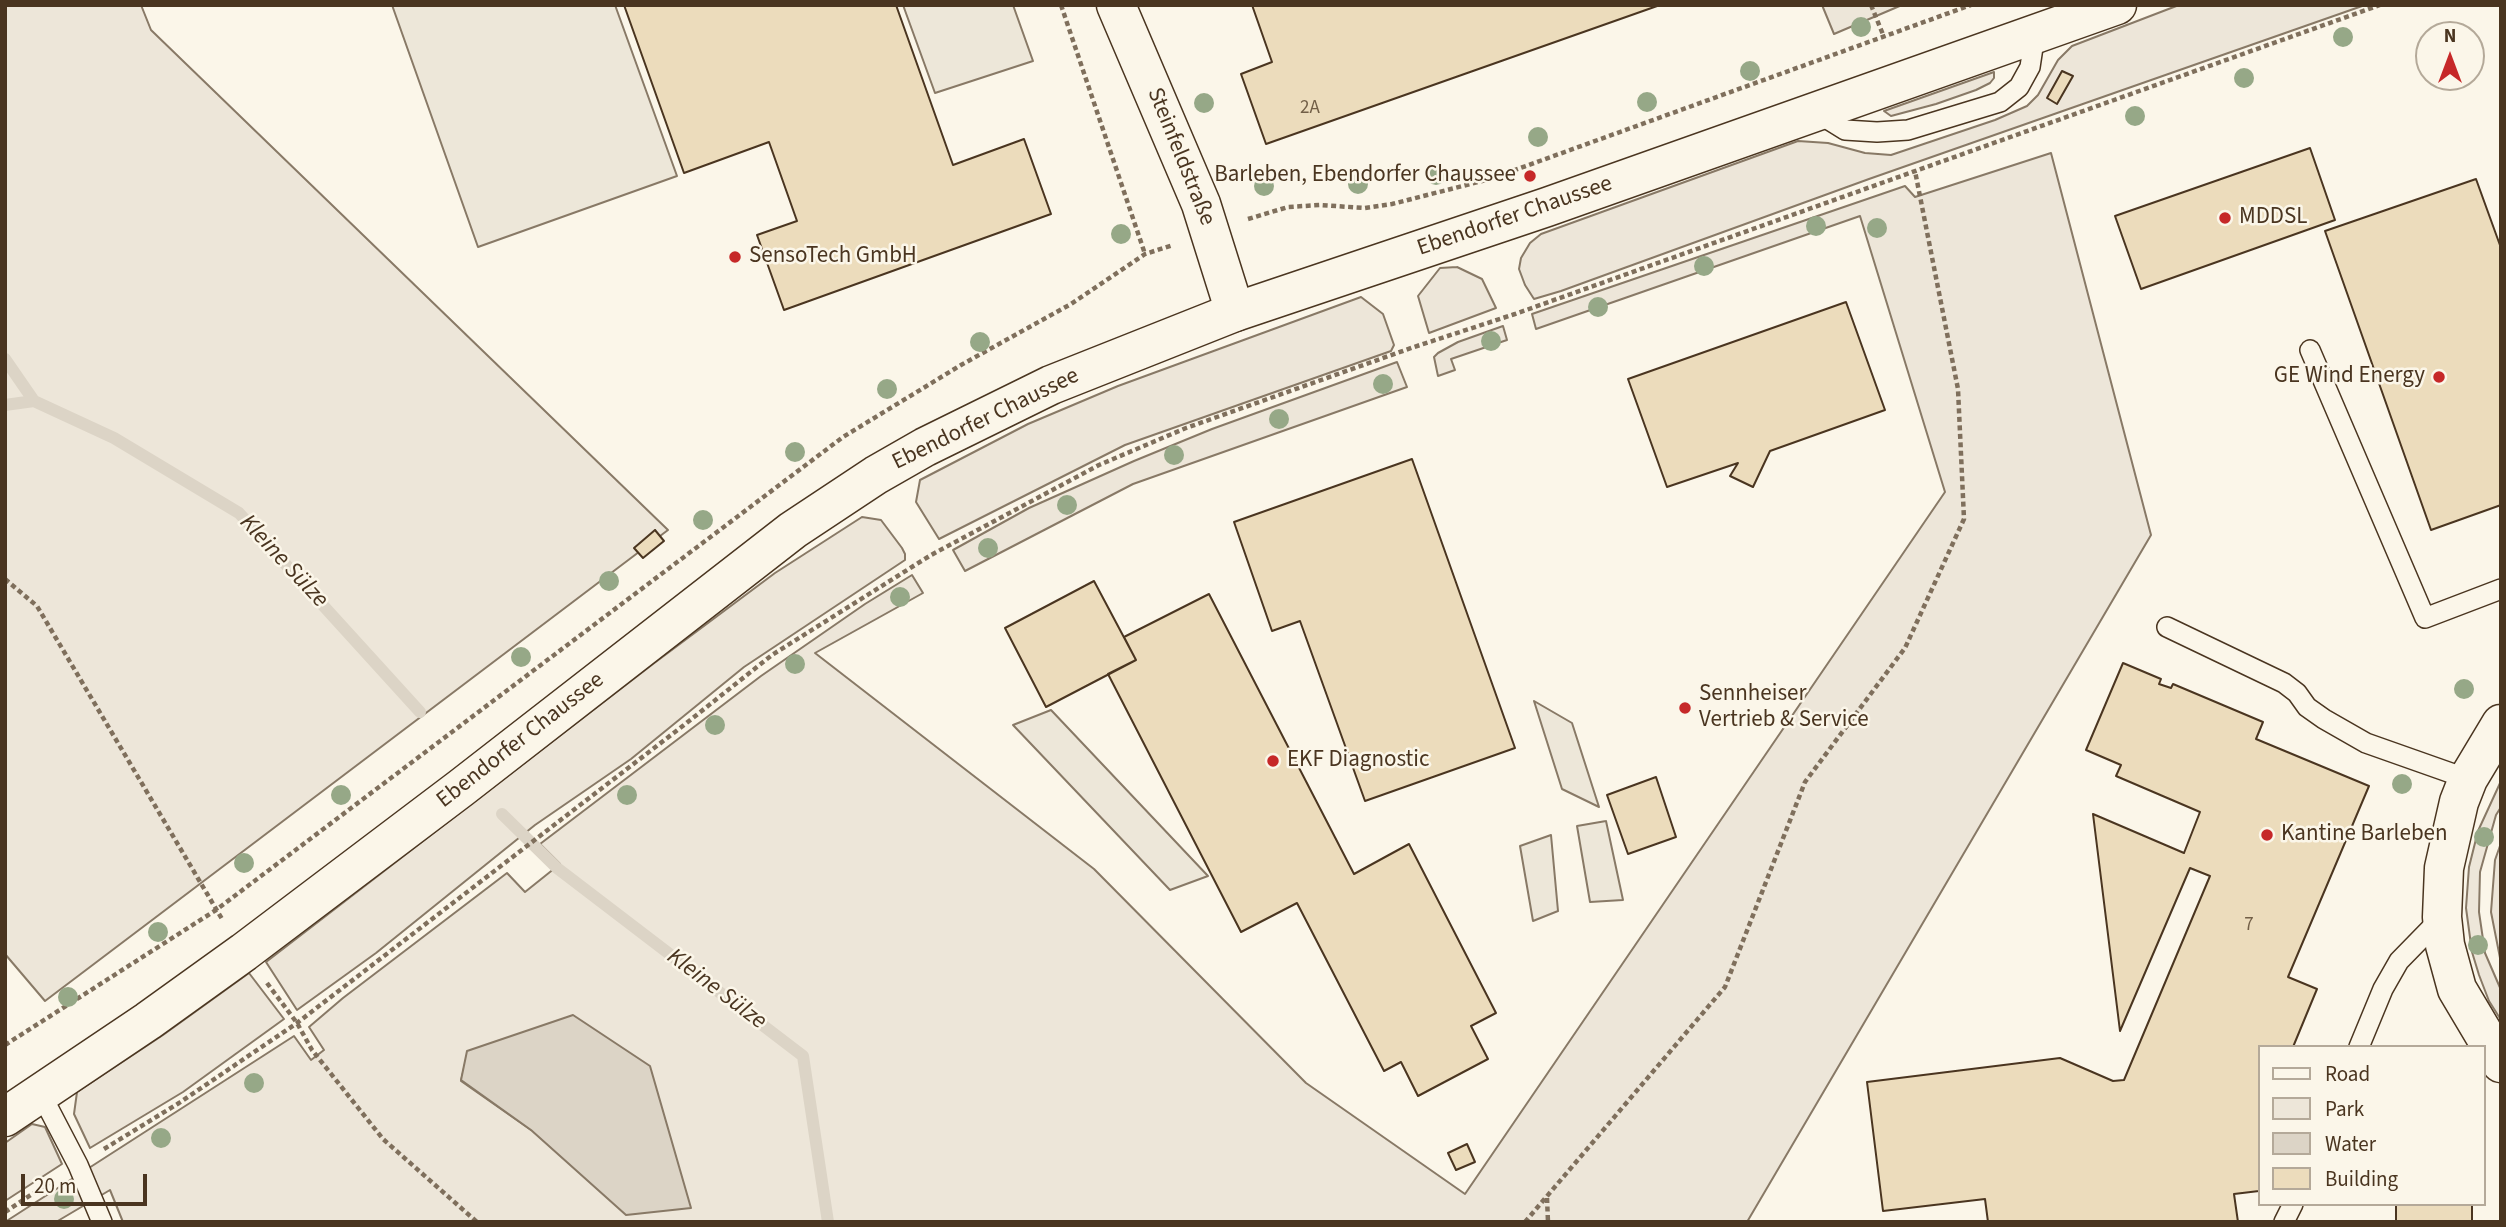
<!DOCTYPE html>
<meta charset="utf-8">
<style>
body{margin:0}
#map{position:relative;width:2506px;height:1227px;overflow:hidden;background:#fbf6e9;font-family:"Source Sans 3",sans-serif}
canvas{display:block}
.frame{position:absolute;inset:0;border:7px solid #4a3520;pointer-events:none}
.legend{position:absolute;left:2258px;top:1045px;width:228px;height:161px;box-sizing:border-box;background:#fbf6e9;border:2px solid #b4a999;margin:0;padding:9px 12px;list-style:none;font-size:21px;color:#4a3520}
.legend li{display:flex;align-items:center;gap:14px;height:35px}
.legend b{width:35px;border:2px solid #b4a999}
.north{position:absolute;left:2415px;top:21px;width:70px;height:70px;box-sizing:border-box;background:#fbf6e9;border:2px solid #b4a999;border-radius:50%;rotate:0deg;font-size:19px;font-weight:700;line-height:28px;text-align:center;color:#4a3520}
.north::after{content:'';display:block;margin:auto;width:24px;height:32px;background:#c62828;clip-path:polygon(50% 0,100% 100%,50% 72%,0 100%)}
.scale{position:absolute;left:21px;top:1174px;width:126px;height:32px;box-sizing:border-box;border:4px solid #4a3520;border-top:0;padding-left:9px;font-size:21px;line-height:24px;white-space:nowrap;color:#4a3520;-webkit-text-stroke:5px #fbf6e9;paint-order:stroke}
</style>
<div id="map">
<canvas width="2506" height="1227"></canvas>
<div class="frame"></div>
<ul class="legend">
<li><b style="height:9px;background:#fbf6e9"></b>Road</li>
<li><b style="height:19px;background:#ede6d9"></b>Park</li>
<li><b style="height:19px;background:#dcd4c6"></b>Water</li>
<li><b style="height:19px;background:#ecdcbc"></b>Building</li>
</ul>
<div class="north">N</div>
<div class="scale">20 m</div>
</div>
<script>
const ctx = document.querySelector('canvas').getContext('2d');
ctx.lineJoin = 'round';
function fill(path, color) { ctx.fillStyle = color; ctx.fill(path, 'evenodd'); }
const shape = rows => new Path2D(rows.map(r => 'M' + r).join(''));
function trace(path, color, width, dash) { ctx.strokeStyle = color; ctx.lineWidth = width; ctx.lineCap = dash ? 'butt' : 'round'; ctx.setLineDash(dash || []); ctx.stroke(path); }
function label(font, color, halo, rows, align = 'center') {
  ctx.font = font + ' "Source Sans 3",sans-serif'; ctx.lineWidth = 5; ctx.setLineDash([]); ctx.textBaseline = 'middle'; ctx.strokeStyle = halo; ctx.fillStyle = color; for (const [text, x, y, turn = 0] of rows) {
    ctx.save(); ctx.translate(x, y); ctx.rotate((+turn || 0) * Math.PI / 180); ctx.textAlign = isNaN(turn) ? turn : align; if (halo) ctx.strokeText(text, 0, 0); ctx.fillText(text, 0, 0); ctx.restore();
  }
}
const green = shape([
 [5,5,141,5,151,30,668,530,45,1001,5,954,5,5],
 [1822,5,1902,5,1834,34,1822,5],
 [2179,5,2365,5,1869,179,1561,291,1534,299,1525,285,1519,269,1521,258,1530,243,1541,234,1798,141,1828,143,1865,153,1891,155,1995,120,2027,106,2038,95,2058,60,2072,46,2179,5],
 [1994,72,1994,78,1990,83,1976,90,1936,104,1891,116,1884,111,1994,72],
 [2051,153,2151,535,1747,1222,123,1222,110,1190,56,1222,5,1222,294,1036,311,1060,324,1050,309,1027,343,998,507,873,525,892,560,864,540,844,761,676,865,604,912,575,923,593,815,653,1094,869,1306,1083,1465,1194,1945,492,1860,216,1536,329,1532,314,1905,186,1915,197,2051,153],
 [468,1051,531,1130,461,1081,468,1051],
 [1457,267,1482,279,1496,308,1429,333,1418,296,1440,268,1457,267],
 [1361,297,1383,314,1394,345,1391,351,1125,445,939,539,916,502,920,480,1028,424,1118,386,1361,297],
 [1503,326,1507,340,1451,359,1455,370,1438,376,1434,357,1438,353,1458,342,1503,326],
 [1397,362,1407,387,1133,484,965,571,953,550,1029,508,1134,461,1212,429,1397,362],
 [862,517,881,520,902,548,905,554,905,560,744,667,631,759,535,825,376,953,297,1010,266,962,653,664,775,573,862,517],
 [2501,781,2501,807,2496,815,2480,872,2479,912,2485,953,2501,990,2501,1020,2489,1001,2479,975,2472,952,2466,908,2469,867,2478,831,2501,781],
 [2501,843,2501,963,2491,912,2495,860,2501,843],
 [249,973,284,1019,183,1092,90,1148,74,1114,77,1092,163,1035,249,973],
 [32,1124,45,1127,62,1164,5,1201,5,1143,32,1124]
]);
fill(green, '#ede6d9');
trace(green, '#887966', 2);
const parking = shape([
 [392,5,615,5,677,176,478,247,392,5],
 [903,5,1013,5,1033,61,935,93,903,5],
 [1534,701,1572,723,1599,807,1562,789,1534,701],
 [1051,710,1208,876,1170,890,1013,725,1051,710],
 [1606,821,1623,900,1590,902,1577,826,1606,821],
 [1551,835,1558,911,1533,921,1520,846,1551,835]
]);
fill(parking, '#ede7d9');
trace(parking, '#887966', 2);
const water = shape([
 [573,1015,650,1066,691,1208,626,1215,531,1130,461,1080,467,1051,573,1015]
]);
fill(water, '#dcd4c6');
trace(water, '#887966', 2);
trace(shape([
 [5,359,34,401],
 [5,405,34,401,114,438,239,513,420,712],
 [502,814,557,868,803,1056,828,1222]
]), '#dcd4c6', 12);
const building = shape([
 [624,5,896,5,953,165,1024,139,1051,214,784,310,757,235,797,221,769,142,684,173,624,5],
 [1252,5,1660,5,1266,144,1241,74,1272,62,1252,5],
 [2062,71,2073,76,2057,104,2047,98,2062,71],
 [2310,148,2335,220,2141,289,2115,216,2310,148],
 [2476,179,2501,248,2501,505,2431,530,2325,231,2476,179],
 [1846,302,1885,410,1770,451,1753,487,1730,476,1738,463,1667,487,1628,379,1846,302],
 [1412,459,1515,748,1365,801,1300,621,1272,631,1234,522,1412,459],
 [655,530,664,541,643,558,634,548,655,530],
 [1094,581,1136,660,1046,707,1005,628,1094,581],
 [1209,594,1354,874,1409,844,1496,1013,1471,1026,1488,1059,1418,1096,1401,1062,1384,1071,1297,903,1241,932,1108,674,1136,660,1124,637,1209,594],
 [2123,663,2161,679,2159,684,2171,688,2173,684,2263,722,2256,739,2369,786,2288,977,2317,989,2293,1047,2259,1047,2259,1191,2234,1194,2238,1222,1988,1222,1985,1199,1883,1211,1867,1082,2060,1058,2113,1081,2124,1080,2210,876,2190,868,2120,1031,2093,814,2184,853,2200,812,2116,776,2121,765,2086,750,2123,663],
 [1656,777,1676,837,1628,854,1607,795,1656,777],
 [1467,1144,1475,1162,1456,1170,1448,1153,1467,1144],
 [2396,1204,2472,1204,2472,1222,2396,1222,2396,1204]
]);
fill(building, '#ecdcbc');
trace(building, '#4a3520', 2);
const service = shape([
 [1816,112,1845,130,1877,132,1908,130,2000,102,2019,87,2030,67,2035,34],
 [2310,350,2425,618,2501,589],
 [2167,627,2284,683,2297,693,2307,707,2324,719,2366,743,2468,779],
 [2359,1047,2383,989,2399,961,2442,917],
 [41,1094,78,1165,102,1222],
 [2284,1222,2293,1204]
]);
const minor = shape([
 [1116,5,1201,204,1235,312],
 [2501,724,2468,779,2459,802,2444,868,2442,917,2445,945,2457,989,2501,1063]
]);
const secondary = shape([
 [5,1117,148,1021,244,952,461,788,793,530,876,475,925,447,1051,385,1235,312,1547,207,2117,5]
]);
trace(service, '#4a3520', 22);
trace(minor, '#4a3520', 41);
trace(secondary, '#4a3520', 41);
trace(shape([
 [1061,5,1145,254],
 [1871,5,1884,37],
 [1248,219,1288,207,1320,205,1365,208,1392,204,1490,179,1971,5],
 [5,579,37,606,222,919],
 [267,983,297,1023,312,1050,383,1139,477,1222],
 [5,1045,216,910,843,437,961,365,1071,304,1145,254,1173,245],
 [104,1149,179,1103,297,1023,684,725,772,655,931,555,1099,465,1186,428,1414,347,1515,314,2380,5],
 [1547,1198,1548,1222],
 [5,1212,52,1181],
 [1525,1222,1725,987,1805,782,1905,648,1964,519,1958,389,1915,171]
]), '#7f6f5c', 4.5, [5, 3.5]);
trace(service, '#fbf6e9', 19);
trace(minor, '#fbf6e9', 38);
trace(secondary, '#fbf6e9', 38);
ctx.fillStyle = '#96a887';
for (const [x, y] of [
 [1861,27],
 [2343,37],
 [1750,71],
 [2244,78],
 [1647,102],
 [1204,103],
 [2135,116],
 [1538,137],
 [1436,175],
 [1358,184],
 [1264,186],
 [1816,226],
 [1877,228],
 [1121,234],
 [1704,266],
 [1598,307],
 [1491,341],
 [980,342],
 [1383,384],
 [887,389],
 [1279,419],
 [795,452],
 [1174,455],
 [1067,505],
 [703,520],
 [988,548],
 [609,581],
 [900,597],
 [521,657],
 [795,664],
 [2464,689],
 [715,725],
 [2402,784],
 [341,795],
 [627,795],
 [2484,837],
 [244,863],
 [158,932],
 [2478,945],
 [68,997],
 [254,1083],
 [161,1138],
 [64,1199]
]) { ctx.beginPath(); ctx.arc(x, y, 10, 0, 2 * Math.PI); ctx.fill(); }
for (const [x, y, r, color] of [
 [1530,176,7,"#c62828"],
 [2225,218,7,"#c62828"],
 [735,257,7,"#c62828"],
 [2439,377,7,"#c62828"],
 [1685,708,7,"#c62828"],
 [1273,761,7,"#c62828"],
 [2267,835,7,"#c62828"]
]) { const dot = new Path2D(); dot.arc(x, y, r, 0, 2 * Math.PI); ctx.fillStyle = color; ctx.fill(dot); trace(dot, '#fbf6e9', 2.5); }
label('19px', '#725f47', null, [
 ["2A",1310,109],
 ["7",2249,926]
]);
label('23px', '#4a3520', '#fbf6e9', [
 ["Steinfeldstraße",1180,157,68],
 ["Ebendorfer Chaussee",1515,217,-19],
 ["Ebendorfer Chaussee",986,420,-26],
 ["Ebendorfer Chaussee",521,741,-38]
]);
label('23px', '#4a3520', '#fbf6e9', [
 ["Barleben, Ebendorfer Chaussee",1516,176,"right"],
 ["MDDSL",2239,218],
 ["SensoTech GmbH",749,257],
 ["GE Wind Energy",2425,377,"right"],
 ["Sennheiser",1699,695],
 ["Vertrieb & Service",1699,721],
 ["EKF Diagnostic",1287,761],
 ["Kantine Barleben",2281,835]
], 'left');
label('italic 24px', '#4a3520', '#fbf6e9', [
 ["Kleine Sülze",283,562,47],
 ["Kleine Sülze",716,990,37]
]);
</script>
